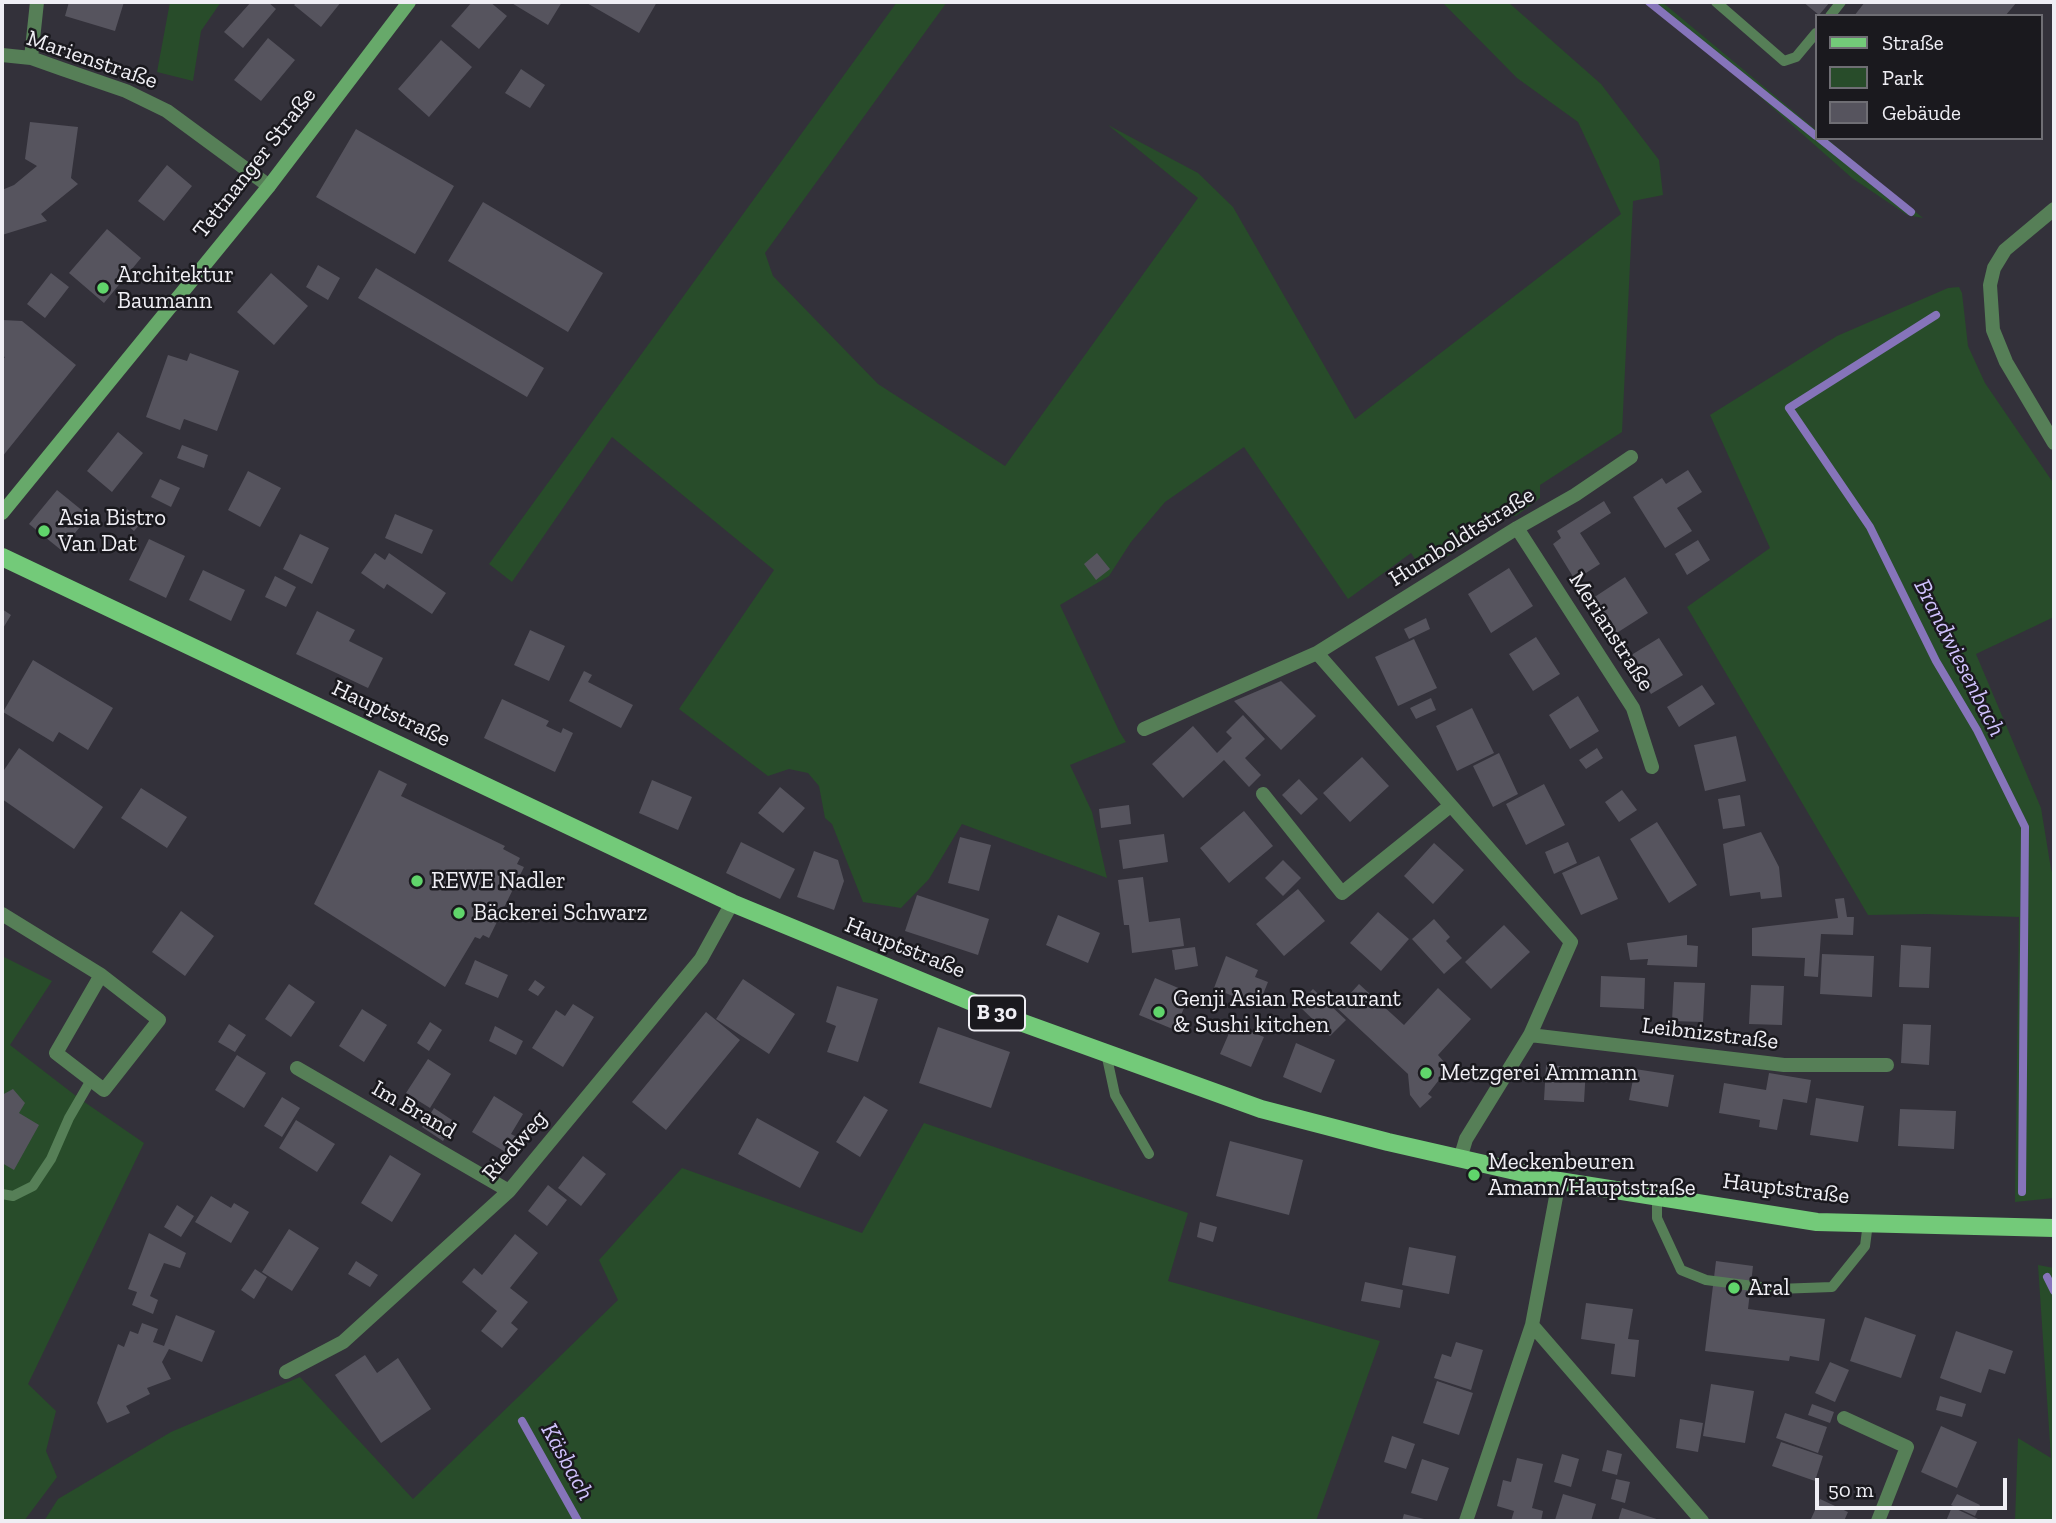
<!DOCTYPE html>
<meta charset="utf-8">
<style>
body{margin:0}
#map{position:relative;width:2056px;height:1523px;overflow:hidden;background:#33313a;font-family:"Zilla Slab",serif}
canvas{display:block}
.frame{position:absolute;inset:0;border:4px solid #efeef4;pointer-events:none}
.legend{position:absolute;left:1815px;top:14px;width:228px;height:126px;box-sizing:border-box;background:#1a191e;border:2px solid #6f6e74;margin:0;padding:9px 12px;list-style:none;font-size:21px;color:#efeef4}
.legend li{display:flex;align-items:center;gap:14px;height:35px}
.legend b{width:35px;border:2px solid #6f6e74}
.scale{position:absolute;left:1815px;top:1478px;width:192px;height:32px;box-sizing:border-box;border:4px solid #efeef4;border-top:0;padding-left:9px;font-size:21px;line-height:24px;white-space:nowrap;color:#efeef4;-webkit-text-stroke:5px #1a191e;paint-order:stroke}
</style>
<div id="map">
<canvas width="2056" height="1523"></canvas>
<div class="frame"></div>
<ul class="legend">
<li><b style="height:9px;background:#73ca79"></b>Straße</li>
<li><b style="height:19px;background:#284c2a"></b>Park</li>
<li><b style="height:19px;background:#56545e"></b>Gebäude</li>
</ul>
<div class="scale">50 m</div>
</div>
<script>
const ctx = document.querySelector('canvas').getContext('2d');
ctx.lineJoin = 'round';
function fill(path, color) { ctx.fillStyle = color; ctx.fill(path, 'evenodd'); }
const shape = rows => new Path2D(rows.map(r => 'M' + r).join(''));
function trace(path, color, width, dash) { ctx.strokeStyle = color; ctx.lineWidth = width; ctx.lineCap = dash ? 'butt' : 'round'; ctx.setLineDash(dash || []); ctx.stroke(path); }
function label(font, color, halo, rows, align = 'center') {
  ctx.font = font + ' "Zilla Slab",serif'; ctx.lineWidth = 5; ctx.setLineDash([]); ctx.textBaseline = 'middle'; ctx.strokeStyle = halo; ctx.fillStyle = color; for (const [text, x, y, turn = 0] of rows) {
    ctx.save(); ctx.translate(x, y); ctx.rotate((+turn || 0) * Math.PI / 180); ctx.textAlign = isNaN(turn) ? turn : align; if (halo) ctx.strokeText(text, 0, 0); ctx.fillText(text, 0, 0); ctx.restore();
  }
}
fill(shape([
 [170,2,221,2,201,31,193,81,157,72],
 [897,2,947,2,765,253,773,276,878,384,1005,466,1198,198,1108,125,1198,173,1233,207,1355,419,1621,214,1578,122,1517,78,1442,2,1508,2,1601,84,1659,160,1663,195,1633,201,1622,432,1540,485,1540,498,1516,516,1492,514,1473,530,1468,544,1423,571,1411,553,1348,599,1244,447,1165,502,1131,542,1109,576,1060,605,1119,731,1126,742,1070,765,1092,812,1107,878,962,824,929,879,901,908,863,902,832,824,825,818,819,786,808,773,789,769,768,776,679,709,774,570,612,437,512,582,489,564],
 [1653,2,1662,2,1816,130,1816,138,1826,138,1923,218,1907,215,1852,178],
 [1959,287,1962,293,1968,346,1985,383,2054,484,2054,617,1976,654,2041,808,2051,869,2054,878,2054,1198,2015,1202,2019,917,1926,914,1868,915,1687,607,1770,548,1710,415,1837,336,1948,288],
 [2,956,52,981,10,1045,80,1099,144,1143,28,1384,56,1411,46,1451,57,1477,24,1521,2,1521],
 [924,1123,1188,1213,1168,1281,1380,1341,1316,1521,44,1521,58,1499,171,1432,300,1377,413,1499,618,1300,599,1260,682,1168,862,1233],
 [2038,1265,2054,1268,2054,1521,2015,1521,2018,1438,2051,1458]
]), '#284c2a');
trace(shape([
 [1649,2,1816,136],
 [1819,138,1911,212],
 [1936,315,1789,408,1870,527,1936,661,1977,730,2025,827,2022,1192],
 [2047,1277,2054,1291],
 [522,1421,578,1521]
]), '#8674ba', 8);
fill(shape([
 [69,2,124,2,115,31,65,16],
 [251,2,268,2,276,9,243,48,224,32],
 [297,2,341,2,321,27,294,5],
 [472,2,490,2,507,16,479,49,451,26],
 [510,2,562,2,548,25],
 [585,2,657,2,639,33],
 [1803,2,1830,2,1819,15],
 [1865,2,2017,2,2005,16,1854,16],
 [268,38,295,60,261,101,234,80],
 [441,40,472,67,429,117,398,89],
 [521,69,545,85,530,108,505,93],
 [30,122,78,127,71,178,78,184,41,214,47,221,2,235,2,190,14,185,37,166,25,159],
 [356,129,454,186,415,254,316,197],
 [167,165,192,186,164,221,138,201],
 [483,202,603,273,568,332,448,261],
 [107,229,141,258,104,303,69,273],
 [318,265,340,278,328,300,306,287],
 [376,268,544,368,527,397,358,298],
 [51,273,69,287,45,318,27,304],
 [271,273,308,306,274,345,237,312],
 [2,320,22,321,76,365,2,457,2,361,5,357,2,356],
 [190,353,239,371,217,431,184,419,180,430,146,417,168,355,187,361],
 [118,432,143,453,112,492,87,471],
 [182,445,208,455,204,468,177,458],
 [1688,470,1702,492,1677,508,1692,531,1665,548,1633,497,1662,478,1666,484],
 [248,471,281,488,260,527,228,510],
 [160,479,180,488,171,507,151,497],
 [57,490,89,516,61,550,29,524],
 [1604,501,1611,513,1580,533,1600,564,1575,580,1553,544,1561,538,1557,531],
 [127,509,142,522,134,531,119,518],
 [395,514,433,530,422,554,385,538],
 [300,534,329,548,312,584,283,569],
 [149,539,185,556,166,598,129,580],
 [1698,540,1710,560,1687,575,1675,554],
 [375,553,385,560,389,553,446,593,432,614,387,584,384,589,361,573],
 [1097,553,1110,569,1096,580,1084,564],
 [1509,568,1533,606,1491,633,1468,594],
 [203,570,245,590,231,621,189,600],
 [275,576,296,587,286,607,265,597],
 [1625,577,1648,613,1612,636,1590,600],
 [2,609,11,615,2,630],
 [317,611,355,630,349,641,383,658,368,688,296,654],
 [1426,618,1430,629,1409,639,1404,629],
 [530,630,565,646,549,681,514,665],
 [1536,637,1560,674,1533,691,1509,654],
 [1659,638,1683,675,1651,694,1628,657],
 [1414,639,1437,688,1398,706,1375,657],
 [33,660,113,708,88,750,59,732,53,742,3,712],
 [584,671,592,675,588,682,633,705,621,728,569,701],
 [1281,681,1316,716,1281,750,1234,701],
 [1702,685,1715,704,1679,727,1667,707],
 [1578,696,1599,731,1570,749,1549,715],
 [1431,698,1436,710,1416,719,1410,708],
 [502,699,549,721,546,726,561,733,563,728,573,733,555,772,484,738],
 [1472,708,1494,753,1457,771,1436,726],
 [1243,715,1265,739,1245,758,1261,775,1249,787,1224,760,1183,798,1152,764,1193,726,1217,753,1232,738,1226,732],
 [1736,736,1746,781,1705,791,1694,745],
 [19,748,103,807,74,849,2,799,2,773],
 [1597,748,1603,758,1586,769,1579,760],
 [1499,753,1518,794,1493,807,1473,766],
 [1362,757,1389,786,1350,822,1323,793],
 [379,770,407,784,401,796,505,846,503,849,520,858,517,864,524,867,489,938,483,935,480,939,475,937,445,987,314,904],
 [1299,779,1318,799,1301,815,1282,795],
 [652,780,692,797,678,830,639,813],
 [1544,784,1565,825,1526,845,1506,804],
 [780,787,805,808,783,833,758,813],
 [141,788,187,817,167,848,121,818],
 [1622,790,1637,810,1619,822,1605,802],
 [1740,795,1745,826,1723,829,1718,799],
 [1129,805,1131,824,1101,828,1099,809],
 [1244,811,1273,846,1229,883,1200,848],
 [1657,822,1697,885,1669,903,1630,839],
 [1761,832,1779,867,1782,897,1761,899,1760,892,1730,896,1723,844],
 [1164,834,1168,862,1123,869,1119,840],
 [960,837,991,845,979,891,948,883],
 [741,842,795,869,780,899,726,873],
 [1568,842,1577,863,1554,874,1545,852],
 [1434,843,1464,870,1433,904,1404,876],
 [814,851,838,860,844,881,834,910,797,897],
 [1599,856,1618,899,1581,915,1562,873],
 [1283,860,1301,878,1283,896,1265,878],
 [1143,877,1149,922,1180,918,1184,946,1132,953,1129,925,1124,925,1118,880],
 [1298,889,1325,921,1284,956,1256,924],
 [917,895,989,919,978,955,905,931],
 [1844,898,1847,917,1854,917,1853,935,1821,934,1818,977,1804,976,1805,958,1752,956,1752,928,1838,918,1835,899],
 [181,911,214,936,185,976,152,952],
 [1378,912,1409,939,1381,971,1350,943],
 [1058,915,1100,933,1088,963,1046,945],
 [1434,919,1450,937,1446,941,1462,958,1444,974,1412,939],
 [1504,925,1530,952,1491,989,1465,962],
 [1687,935,1687,945,1698,946,1697,967,1647,965,1648,959,1630,960,1627,943],
 [1901,945,1931,947,1929,988,1899,987],
 [1195,947,1198,966,1175,970,1172,950],
 [1822,954,1874,956,1872,997,1820,994],
 [1226,956,1258,970,1255,977,1268,982,1258,1007,1214,988],
 [475,960,508,975,498,998,465,984],
 [1601,976,1645,978,1644,1009,1600,1007],
 [1155,978,1190,993,1175,1030,1139,1015],
 [743,979,795,1014,769,1054,716,1019],
 [535,980,545,987,538,996,528,990],
 [1674,982,1705,983,1703,1022,1672,1021],
 [289,984,315,1002,291,1037,265,1019],
 [1359,984,1404,1025,1438,988,1471,1019,1438,1055,1445,1063,1446,1071,1428,1094,1432,1097,1420,1108,1410,1095,1408,1074,1337,1008],
 [1751,985,1784,986,1782,1025,1749,1024],
 [837,986,878,999,858,1062,827,1052,836,1026,826,1022],
 [1313,989,1346,1020,1330,1036,1298,1005],
 [573,1004,594,1017,563,1067,532,1048,556,1010,565,1016],
 [362,1009,387,1025,364,1062,339,1046],
 [706,1012,740,1040,666,1130,632,1102],
 [430,1022,442,1030,429,1051,417,1043],
 [229,1024,246,1035,235,1052,218,1042],
 [1233,1024,1264,1037,1251,1067,1220,1054],
 [1903,1024,1931,1025,1929,1065,1901,1063],
 [495,1026,523,1041,516,1055,489,1041],
 [938,1027,1010,1052,991,1108,919,1083],
 [1296,1043,1335,1060,1321,1093,1283,1077],
 [237,1055,266,1073,244,1108,215,1090],
 [428,1059,451,1074,430,1108,406,1093],
 [1546,1065,1586,1068,1584,1102,1544,1100],
 [1635,1069,1674,1075,1668,1107,1629,1100],
 [1769,1073,1811,1080,1807,1103,1783,1099,1777,1130,1759,1127,1760,1120,1719,1113,1724,1083,1766,1090],
 [13,1089,25,1103,19,1113,39,1125,14,1170,2,1163,2,1134,4,1129,2,1128,2,1095],
 [494,1096,523,1114,511,1134,517,1137,507,1153,472,1132],
 [864,1096,888,1110,860,1157,836,1142],
 [282,1097,300,1108,282,1137,264,1126],
 [1816,1098,1864,1106,1858,1142,1810,1135],
 [434,1108,455,1122,443,1141,422,1127],
 [1900,1109,1956,1111,1954,1149,1898,1146],
 [757,1118,819,1152,800,1188,738,1154],
 [296,1120,335,1144,317,1172,279,1148],
 [1230,1141,1303,1160,1289,1215,1216,1196],
 [390,1155,421,1174,392,1222,361,1203],
 [583,1156,606,1174,581,1206,558,1188],
 [548,1185,567,1200,547,1226,528,1211],
 [211,1196,231,1208,234,1203,249,1212,231,1243,195,1222],
 [177,1205,194,1216,181,1237,164,1227],
 [1200,1222,1217,1227,1213,1242,1197,1237],
 [289,1229,319,1248,292,1291,262,1272],
 [149,1233,186,1253,180,1268,164,1263,150,1296,158,1300,153,1314,132,1305,137,1292,128,1289],
 [515,1234,538,1253,510,1288,528,1302,511,1323,518,1329,502,1348,481,1331,497,1311,462,1282,474,1268,482,1275],
 [1409,1247,1456,1256,1449,1294,1402,1285],
 [356,1261,378,1275,370,1287,348,1274],
 [1716,1261,1753,1266,1748,1309,1825,1319,1819,1361,1790,1356,1789,1361,1705,1351],
 [255,1269,267,1277,254,1299,241,1290],
 [1365,1282,1403,1290,1400,1308,1361,1301],
 [1586,1303,1633,1309,1628,1339,1639,1340,1635,1377,1611,1374,1615,1344,1581,1339],
 [176,1315,215,1331,202,1362,169,1349,162,1362,171,1379,147,1388,150,1394,126,1406,130,1413,107,1423,97,1403,118,1344,124,1347,130,1331,138,1334,142,1323,158,1329,153,1342,164,1346],
 [1865,1317,1916,1335,1901,1378,1850,1361],
 [1956,1331,2013,1351,2005,1374,1989,1369,1981,1393,1940,1378],
 [1456,1342,1483,1350,1471,1390,1434,1378,1442,1354,1451,1357],
 [365,1355,377,1373,398,1358,431,1409,381,1443,335,1375],
 [1830,1362,1849,1370,1835,1402,1815,1393],
 [1437,1381,1473,1393,1459,1435,1423,1423],
 [1711,1384,1754,1391,1745,1443,1703,1436],
 [1940,1396,1966,1404,1962,1417,1936,1410],
 [1812,1404,1834,1412,1830,1423,1808,1415],
 [1785,1413,1827,1427,1818,1453,1776,1438],
 [1680,1419,1703,1423,1698,1452,1676,1448],
 [1941,1426,1977,1442,1957,1488,1921,1472],
 [1392,1436,1415,1444,1406,1469,1384,1462],
 [1781,1442,1823,1456,1815,1481,1772,1466],
 [1607,1450,1622,1454,1617,1475,1602,1471],
 [1562,1454,1579,1459,1571,1487,1554,1482],
 [1517,1458,1543,1464,1532,1508,1543,1511,1541,1521,1511,1521,1514,1511,1497,1506,1503,1480,1511,1482],
 [1422,1459,1449,1468,1437,1501,1411,1493],
 [1616,1479,1630,1482,1625,1503,1611,1499],
 [1563,1494,1596,1504,1591,1521,1555,1520],
 [1957,1494,1980,1505,1975,1516,1951,1505],
 [1820,1499,1848,1512,1844,1521,1816,1521,1811,1519],
 [1952,1507,1978,1519,1977,1521,1946,1521],
 [1622,1508,1663,1521,1618,1521],
 [1404,1514,1428,1520,1428,1521,1402,1521]
]), '#56545e');
trace(shape([
 [1716,2,1784,61,1796,57,1816,33],
 [1830,16,1841,2],
 [1106,1053,1115,1095,1149,1154],
 [2,1194,13,1196,33,1186,51,1159,69,1118,91,1080],
 [1657,1196,1657,1218,1681,1270,1706,1280,1777,1289,1832,1287,1865,1246,1868,1223]
]), '#567f57', 10);
trace(shape([
 [2,55,31,58,62,69,126,91,167,111,269,186],
 [31,58,37,2],
 [2054,209,2005,250,1994,268,1990,285,1993,330,2006,362,2054,443],
 [1517,528,1633,708,1652,767],
 [1317,653,1517,528,1575,495,1631,457],
 [1144,729,1317,653,1571,942,1530,1035,1466,1139,1460,1159],
 [1263,794,1342,893,1450,806],
 [2,914,101,975,159,1020,104,1090,56,1053,101,975],
 [1530,1035,1784,1065,1887,1065],
 [297,1068,509,1191],
 [1532,1325,1702,1521],
 [286,1372,343,1342,509,1191,701,959,732,903],
 [1844,1418,1907,1447,1878,1521],
 [1466,1521,1532,1325,1559,1181]
]), '#567f57', 14);
trace(shape([
 [2,513,269,186,409,2]
]), '#67a96a', 14);
trace(shape([
 [2,557,732,903,1023,1023,1261,1109,1388,1142,1559,1181,1817,1222,2054,1228]
]), '#73ca79', 18);
for (const [x, y, r, color] of [
 [103,288,7,"#60d56b"],
 [44,531,7,"#60d56b"],
 [417,881,7,"#60d56b"],
 [459,913,7,"#60d56b"],
 [1159,1012,7,"#60d56b"],
 [1426,1073,7,"#60d56b"],
 [1474,1175,7,"#60d56b"],
 [1734,1288,7,"#60d56b"]
]) { const dot = new Path2D(); dot.arc(x, y, r, 0, 2 * Math.PI); ctx.fillStyle = color; ctx.fill(dot); trace(dot, '#1a191e', 2.5); }
for (const [x, y, w] of [
 [997,1013,56]
]) { const box = new Path2D(); box.roundRect(x - w / 2, y - 17.5, w, 35, 5); ctx.fillStyle = '#1a191e'; ctx.fill(box); trace(box, '#efeef4', 2); }
label('bold 21px', '#efeef4', null, [
 ["B 30",997,1013]
]);
label('23px', '#efeef4', '#1a191e', [
 ["Marienstraße",92,60,19],
 ["Tettnanger Straße",255,163,-52],
 ["Humboldtstraße",1462,537,-32],
 ["Merianstraße",1611,632,57],
 ["Hauptstraße",391,714,25],
 ["Hauptstraße",905,948,22],
 ["Leibnizstraße",1710,1034,7],
 ["Im Brand",414,1110,30],
 ["Riedweg",515,1146,-49],
 ["Hauptstraße",1786,1189,7]
]);
label('23px', '#efeef4', '#1a191e', [
 ["Architektur",117,275],
 ["Baumann",117,301],
 ["Asia Bistro",58,518],
 ["Van Dat",58,544],
 ["REWE Nadler",431,881],
 ["Bäckerei Schwarz",473,913],
 ["Genji Asian Restaurant",1173,999],
 ["& Sushi kitchen",1173,1025],
 ["Metzgerei Ammann",1440,1073],
 ["Meckenbeuren",1488,1162],
 ["Amann/Hauptstraße",1488,1188],
 ["Aral",1748,1288]
], 'left');
label('italic 24px', '#d0c2fd', '#1a191e', [
 ["Brandwiesenbach",1959,658,63],
 ["Käsbach",567,1462,61]
]);
</script>
